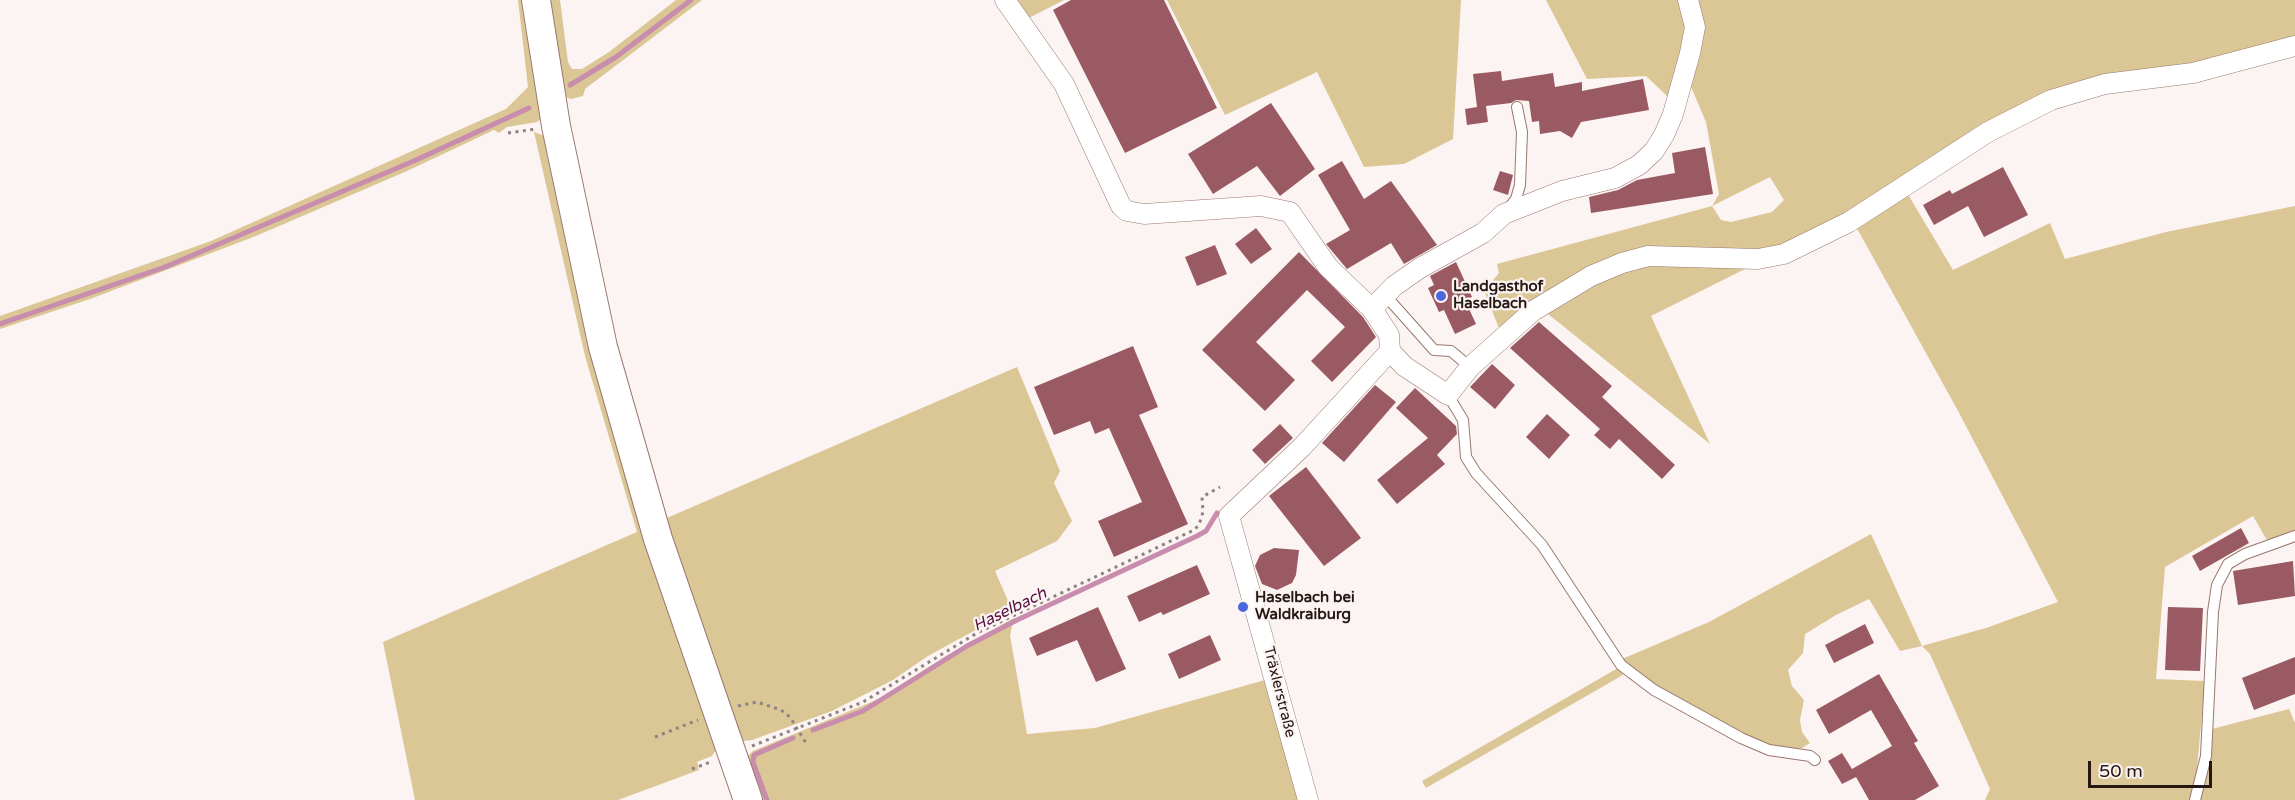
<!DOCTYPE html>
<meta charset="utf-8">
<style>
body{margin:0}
#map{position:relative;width:2295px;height:800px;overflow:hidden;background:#fcf4f2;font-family:"Varela Round",sans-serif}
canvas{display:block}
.scale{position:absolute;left:2088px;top:761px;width:124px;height:27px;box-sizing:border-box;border:3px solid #251814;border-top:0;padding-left:8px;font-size:18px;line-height:21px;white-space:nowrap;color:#251814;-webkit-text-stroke:4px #fcf4f2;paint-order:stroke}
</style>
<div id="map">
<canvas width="2295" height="800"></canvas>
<div class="scale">50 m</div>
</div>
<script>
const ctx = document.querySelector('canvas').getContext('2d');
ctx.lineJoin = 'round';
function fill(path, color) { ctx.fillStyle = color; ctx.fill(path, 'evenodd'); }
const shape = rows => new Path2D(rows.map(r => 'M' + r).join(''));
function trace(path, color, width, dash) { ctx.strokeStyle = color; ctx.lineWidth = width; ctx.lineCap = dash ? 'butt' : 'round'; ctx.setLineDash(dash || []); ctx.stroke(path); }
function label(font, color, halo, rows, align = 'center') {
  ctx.font = font + ' "Varela Round",sans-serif'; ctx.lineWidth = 4.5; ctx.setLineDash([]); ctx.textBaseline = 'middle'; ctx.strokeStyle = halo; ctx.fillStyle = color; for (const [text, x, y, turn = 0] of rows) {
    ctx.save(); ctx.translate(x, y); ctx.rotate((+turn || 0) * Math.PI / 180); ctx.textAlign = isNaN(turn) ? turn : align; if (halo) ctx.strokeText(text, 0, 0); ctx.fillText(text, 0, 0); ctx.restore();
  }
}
fill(shape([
 [518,0,526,0,544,117,537,122,507,127,499,133,494,130,407,171,256,236,90,299,0,329,0,316,211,241,506,109,528,87],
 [549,0,560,0,568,62,572,69,582,69,609,52,676,0,702,0,585,89,583,96,571,99,563,96],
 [1015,0,1064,0,1029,18],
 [1167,0,1461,0,1453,139,1404,164,1364,167,1317,72,1225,115],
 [1546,0,1684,0,1691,22,1671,95,1667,96,1646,76,1587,79],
 [1691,0,2295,0,2295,42,2249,57,2111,77,1847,216,1769,253,1681,251,1532,302,1499,328,1484,291,1499,273,1497,264,1712,206,1719,194,1706,122,1689,82],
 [1770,177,1784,200,1772,212,1731,222,1721,220,1712,206],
 [534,132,548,137,717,748,712,756,697,762,699,770,618,800,415,800,383,642,637,532,585,356],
 [1906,191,1953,270,2050,223,2065,259,2166,232,2295,206,2295,532,2268,542,2253,516,2165,567,2156,679,2205,681,2196,779,2189,800,1985,800,1990,789,1930,654,1922,646,1900,651,1869,599,1836,615,1805,634,1803,653,1788,670,1792,686,1804,700,1800,720,1802,732,1810,743,1802,748,1787,750,1755,741,1636,674,1622,659,1709,622,1871,534,1922,646,1986,628,2058,602,1957,409,1854,223],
 [1645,262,1751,266,1651,316,1710,444,1543,310,1585,282],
 [1017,367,1060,471,1054,483,1072,521,1057,541,995,571,1012,610,928,656,893,680,832,711,752,740,743,741,736,737,662,520],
 [1014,618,1010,635,1027,734,1095,728,1265,680,1299,800,760,800,748,756,753,751,881,698,946,656],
 [1618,668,1623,675,1426,788,1422,781],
 [2289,709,2295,723,2295,800,2200,800,2210,753,2212,729]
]), '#dbc695');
trace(shape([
 [570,85,616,57,691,0],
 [0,324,165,267,416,160,529,108],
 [813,730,863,711,967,646,1017,620,1197,536,1206,531,1217,513],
 [767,800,753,762,754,755,793,738]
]), '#c88cad', 5);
fill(shape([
 [1071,0,1164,0,1217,108,1125,153,1053,10],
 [1501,71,1502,81,1553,73,1555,87,1582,82,1582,91,1643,79,1649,110,1581,122,1572,138,1560,131,1540,134,1539,121,1532,122,1529,101,1516,100,1511,103,1486,106,1488,122,1467,125,1465,109,1477,107,1473,74],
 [1271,103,1315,169,1280,196,1257,166,1213,194,1188,154],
 [1705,147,1713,194,1591,213,1589,197,1618,190,1637,180,1675,173,1672,153],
 [1342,161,1364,199,1391,181,1437,245,1404,264,1391,243,1347,269,1326,244,1350,230,1318,175],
 [2003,167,2028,215,1984,237,1968,206,1934,225,1923,205,1950,190,1952,194],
 [1500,171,1513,175,1508,195,1493,190],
 [1256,228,1272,249,1251,264,1235,244],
 [1215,245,1227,274,1197,286,1185,257],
 [1299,252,1363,317,1376,337,1332,382,1311,361,1345,327,1307,290,1256,342,1295,380,1265,411,1202,350],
 [1456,262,1472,297,1465,300,1476,324,1455,334,1444,310,1439,312,1428,288,1434,285,1430,276],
 [1539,322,1612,386,1602,397,1675,465,1662,479,1619,439,1610,449,1594,435,1600,429,1510,348],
 [1133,346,1158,407,1139,415,1188,524,1114,557,1098,521,1142,502,1109,428,1095,434,1090,421,1054,435,1034,387],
 [1492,364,1515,385,1495,409,1470,387],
 [1375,385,1396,402,1344,462,1322,443],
 [1415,388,1456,426,1457,434,1437,455,1445,464,1397,504,1377,480,1428,438,1396,408],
 [1547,414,1570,435,1549,459,1526,437],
 [1280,424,1293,438,1265,464,1252,450],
 [1306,467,1361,538,1324,566,1269,496],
 [2241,528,2249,543,2200,571,2192,556],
 [1274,548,1299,550,1296,575,1292,583,1277,590,1262,584,1255,566,1260,555],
 [2293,561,2295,596,2238,605,2233,571],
 [1197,565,1210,594,1163,615,1161,612,1139,622,1127,596],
 [1098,607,1126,669,1096,682,1077,640,1037,656,1029,638],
 [2168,607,2203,608,2200,671,2165,670],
 [1865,624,1874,643,1834,663,1825,645],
 [1210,635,1221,660,1179,679,1168,654],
 [2295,657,2295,694,2254,710,2242,678],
 [1879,674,1918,741,1914,743,1939,786,1915,800,1869,800,1856,777,1842,784,1828,761,1842,753,1852,769,1892,746,1871,710,1829,734,1816,710]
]), '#9a5a64');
const lane = shape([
 [1508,209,1516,199,1520,185,1522,132,1517,107],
 [1385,295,1434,350,1451,351,1470,367],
 [1448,395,1463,420,1466,457,1476,473,1542,545,1621,665,1654,690,1741,738,1769,750,1810,756,1815,760],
 [2195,800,2206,756,2213,612,2217,585,2228,564,2245,554,2295,536]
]);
const street = shape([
 [1005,0,1064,84,1121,206,1127,211,1144,214,1261,206,1290,212,1328,267,1372,309,1389,335,1390,351,1302,447,1229,516,1308,800],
 [1372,309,1394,286,1420,268,1483,233,1504,214,1562,191,1615,178,1639,165,1654,151,1664,135,1673,114,1690,53,1695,27,1688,0],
 [1390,351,1404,366,1448,395,1470,367,1533,311,1591,276,1622,263,1648,256,1758,259,1784,254,1849,222,1988,132,2051,100,2105,84,2193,73,2295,46]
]);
const secondary = shape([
 [536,0,556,126,603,347,658,539,748,800]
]);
trace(lane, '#9a786e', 12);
trace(street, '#9a786e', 21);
trace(secondary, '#9a786e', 30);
trace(shape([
 [508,133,536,129],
 [738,706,757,702,781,710,790,717,806,743],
 [655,737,698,720],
 [752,746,863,702,977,633,1194,530,1199,525,1203,512,1202,497,1220,487],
 [692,769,713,761]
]), '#8e8380', 3, [3, 4.5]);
trace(lane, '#fff', 10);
trace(street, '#fff', 20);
trace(secondary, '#fff', 28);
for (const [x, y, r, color] of [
 [1441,296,6,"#4a68dc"],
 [1243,607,6,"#4a68dc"]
]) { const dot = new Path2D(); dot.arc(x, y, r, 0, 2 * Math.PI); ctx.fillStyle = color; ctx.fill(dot); trace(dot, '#fcf4f2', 2); }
label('bold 15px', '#251814', '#fcf4f2', [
 ["Landgasthof",1453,287],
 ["Haselbach",1453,304],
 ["Haselbach bei",1255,598],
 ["Waldkraiburg",1255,615]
], 'left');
label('15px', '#251814', '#fcf4f2', [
 ["Träxlerstraße",1279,692,76]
]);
label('italic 16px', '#550e3d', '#fcf4f2', [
 ["Haselbach",1010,610,-26]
]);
</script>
